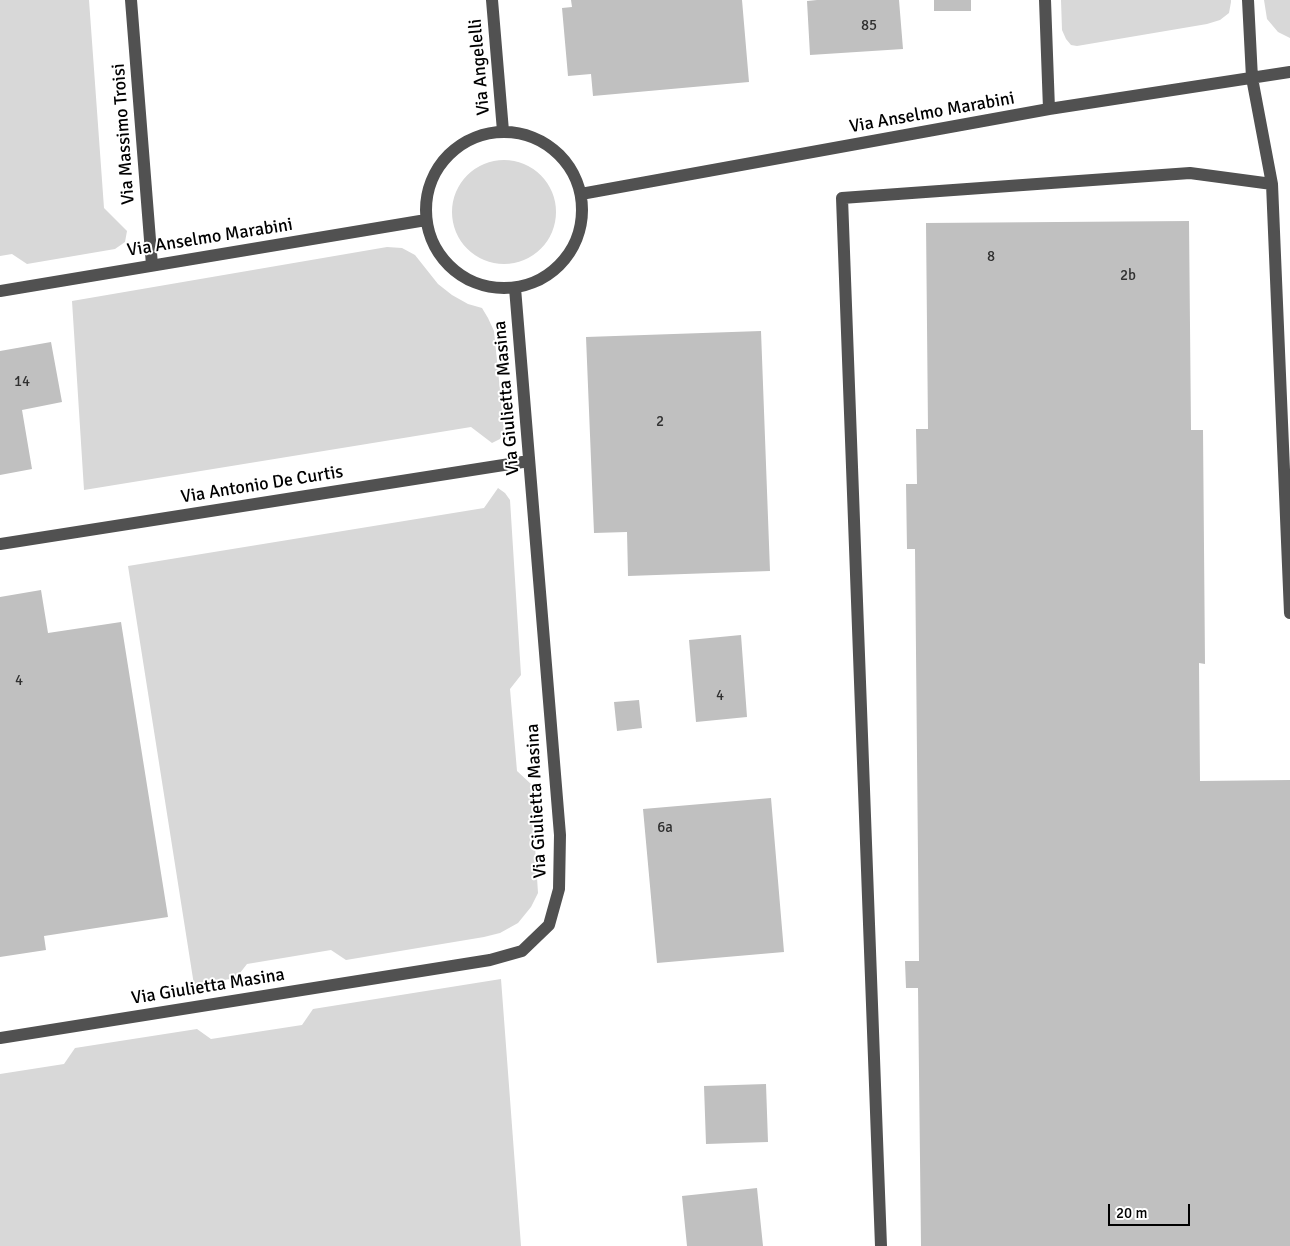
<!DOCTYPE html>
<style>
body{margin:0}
#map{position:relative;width:1290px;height:1246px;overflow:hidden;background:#fff;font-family:Signika,sans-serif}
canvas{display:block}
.scale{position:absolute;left:1108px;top:1204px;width:82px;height:22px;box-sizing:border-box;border:2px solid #000;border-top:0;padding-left:6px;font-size:15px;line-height:18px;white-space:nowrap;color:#000;-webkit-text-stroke:4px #fff;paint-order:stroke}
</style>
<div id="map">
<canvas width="1290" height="1246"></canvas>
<div class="scale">20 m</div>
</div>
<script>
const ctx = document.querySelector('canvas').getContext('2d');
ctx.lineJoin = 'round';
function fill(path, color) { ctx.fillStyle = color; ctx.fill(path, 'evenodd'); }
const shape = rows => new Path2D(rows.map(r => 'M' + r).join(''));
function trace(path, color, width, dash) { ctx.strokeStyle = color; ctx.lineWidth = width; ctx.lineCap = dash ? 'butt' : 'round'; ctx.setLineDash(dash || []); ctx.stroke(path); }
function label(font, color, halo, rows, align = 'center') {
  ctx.font = font + ' Signika,sans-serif'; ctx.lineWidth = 4; ctx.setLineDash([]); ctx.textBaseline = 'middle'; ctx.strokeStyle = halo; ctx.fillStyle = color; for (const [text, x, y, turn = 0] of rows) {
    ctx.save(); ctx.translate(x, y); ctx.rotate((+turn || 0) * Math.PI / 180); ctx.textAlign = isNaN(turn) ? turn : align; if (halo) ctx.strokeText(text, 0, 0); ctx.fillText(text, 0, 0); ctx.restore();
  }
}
fill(shape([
 [0,0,89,0,104,208,127,231,125,242,115,249,27,264,12,254,0,256],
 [1061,0,1231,0,1231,2,1229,13,1220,20,1207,24,1077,46,1071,45,1066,39,1062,30],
 [1264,0,1290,0,1290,38,1278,32,1267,19],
 '452 212a52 52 0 1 1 104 0a52 52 0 1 1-104 0Z',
 [387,247,402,248,415,255,438,284,452,295,468,304,482,308,488,318,494,331,504,430,500,439,492,443,471,427,84,490,72,301],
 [498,488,505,493,510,500,521,675,510,689,517,771,531,784,538,893,531,907,518,923,500,933,484,937,346,960,331,950,247,964,236,978,194,985,128,566,484,508],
 [501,979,521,1246,0,1246,0,1074,64,1064,75,1048,197,1029,211,1039,302,1025,313,1009]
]), '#d8d8d8');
fill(shape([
 [571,0,742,0,749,82,593,96,591,74,568,76,562,8,572,7],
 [817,0,899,0,903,49,810,55,807,1],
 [934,0,971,0,971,11,934,11],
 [1189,221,1191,430,1203,430,1205,664,1199,663,1200,781,1290,780,1290,1246,921,1246,918,988,906,988,905,961,919,961,915,549,907,549,906,484,917,484,916,429,928,429,926,223],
 [761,331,770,571,628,576,627,532,594,533,586,337],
 [51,342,62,402,22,410,32,469,0,475,0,351],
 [41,590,48,633,121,622,168,917,44,936,46,950,0,957,0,597],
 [741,635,747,717,696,722,689,640],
 [639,700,642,728,617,731,614,702],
 [771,798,784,952,657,963,643,809],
 [766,1084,768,1142,706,1144,704,1086],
 [757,1188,763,1246,687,1246,682,1196]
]), '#c0c0c0');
trace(shape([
 [131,0,152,265],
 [492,0,503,131],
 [1045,0,1049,109],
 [1248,0,1252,78,1272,184,1290,613],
 '426 210a78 78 0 1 1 156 0a78 78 0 1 1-156 0Z',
 [581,194,1049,109,1290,72],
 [0,291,426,220],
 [0,544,529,461],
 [0,1038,490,960,522,951,549,925,559,889,560,835,515,288],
 [881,1246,842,198,1190,173,1272,184]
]), '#515151', 12);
label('15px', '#303030', null, [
 ["85",869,26],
 ["8",991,257],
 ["2b",1128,276],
 ["14",22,382],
 ["2",660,422],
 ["4",19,681],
 ["4",720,696],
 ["6a",665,828]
]);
label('18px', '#000', '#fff', [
 ["Via Angelelli",480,67,-95],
 ["Via Anselmo Marabini",932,113,-10],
 ["Via Massimo Troisi",124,134,-94],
 ["Via Anselmo Marabini",210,238,-9],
 ["Via Giulietta Masina",507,398,-95],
 ["Via Antonio De Curtis",262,485,-9],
 ["Via Giulietta Masina",537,801,-93],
 ["Via Giulietta Masina",208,987,-9]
]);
</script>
